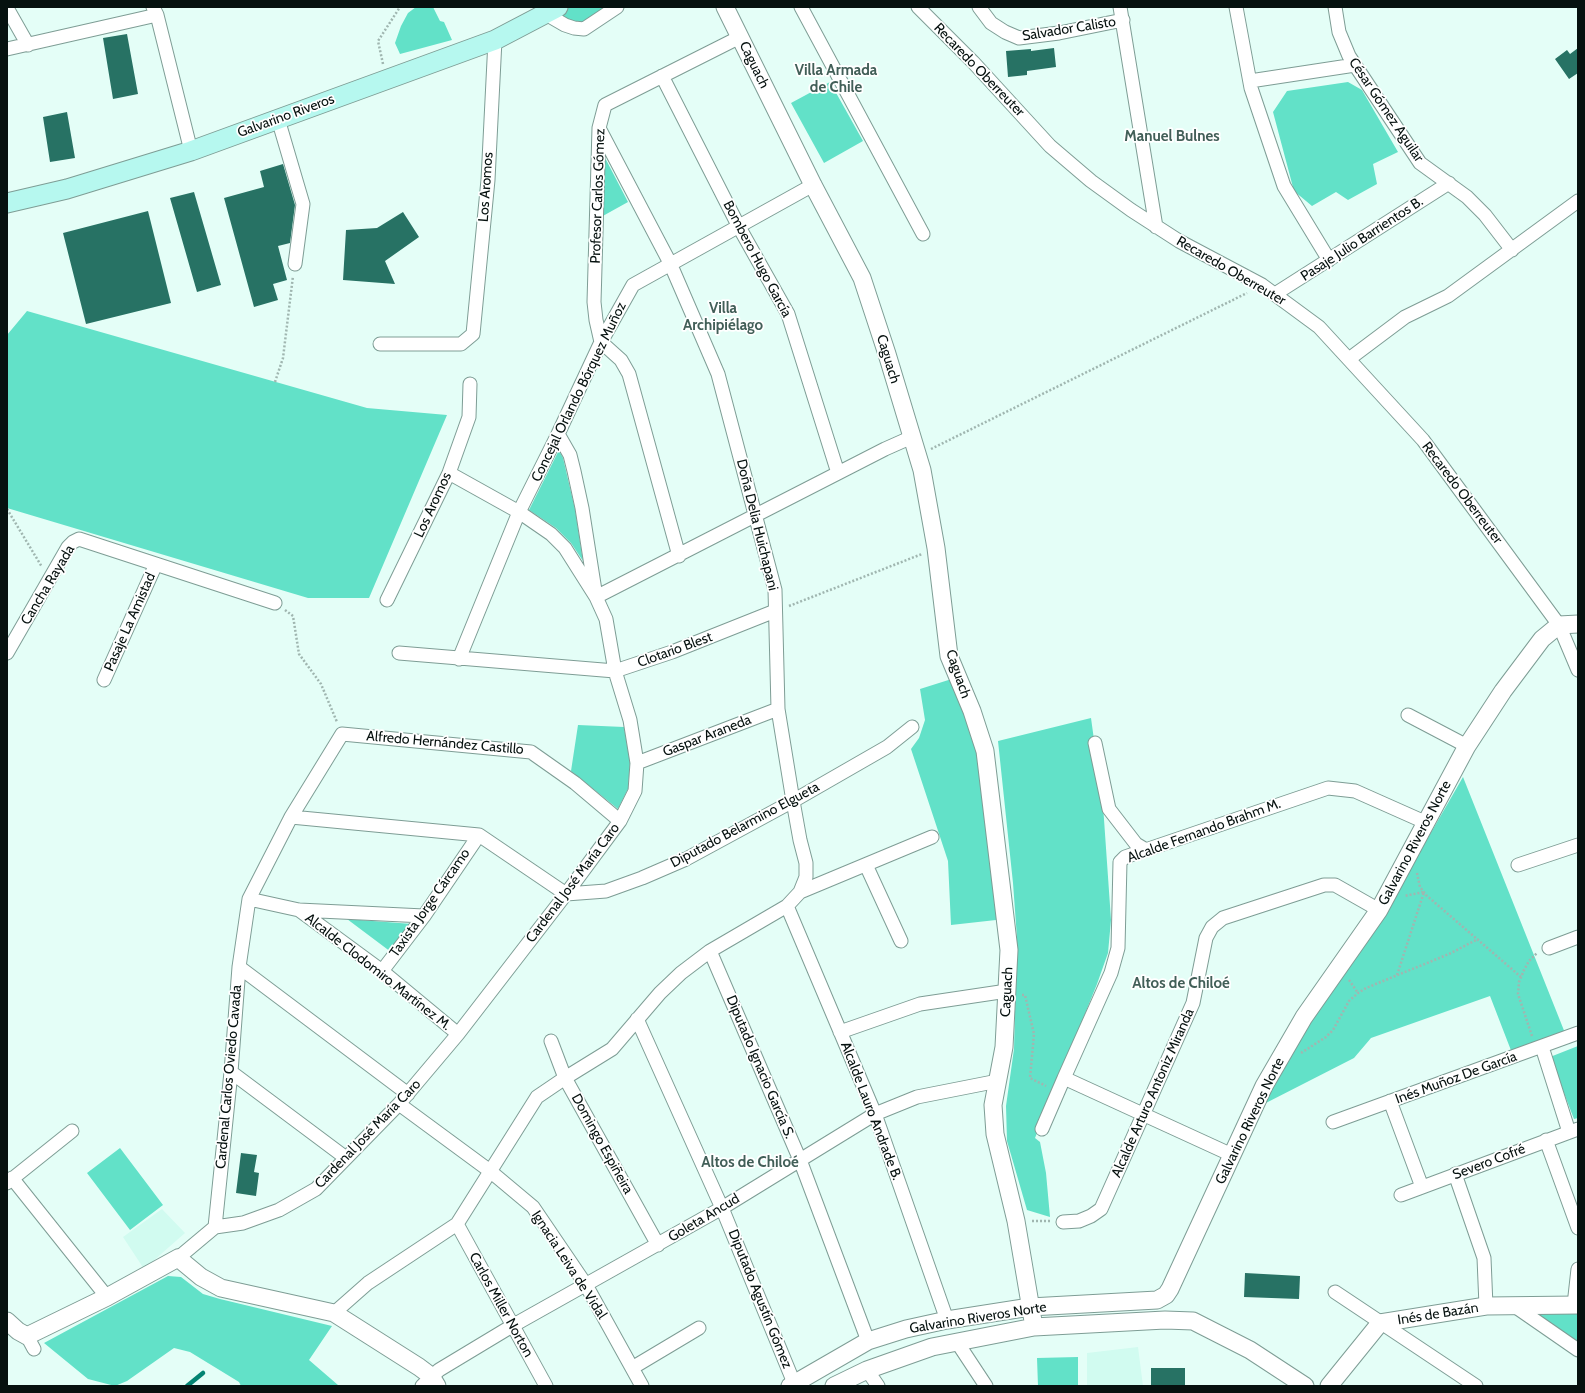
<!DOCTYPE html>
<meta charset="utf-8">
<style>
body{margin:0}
#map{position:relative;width:1585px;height:1393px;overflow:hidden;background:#e4fef7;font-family:Cabin,sans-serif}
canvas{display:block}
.frame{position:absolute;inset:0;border:8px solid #06110f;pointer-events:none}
</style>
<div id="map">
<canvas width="1585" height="1393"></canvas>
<div class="frame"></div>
</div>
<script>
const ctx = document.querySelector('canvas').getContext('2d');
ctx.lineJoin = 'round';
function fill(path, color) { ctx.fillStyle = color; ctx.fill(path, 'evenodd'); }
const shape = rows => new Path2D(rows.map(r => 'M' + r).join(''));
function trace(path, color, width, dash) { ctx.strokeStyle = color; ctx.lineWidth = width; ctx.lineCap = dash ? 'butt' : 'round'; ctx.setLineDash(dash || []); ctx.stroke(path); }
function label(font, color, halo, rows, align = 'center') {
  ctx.font = font + ' Cabin,sans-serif'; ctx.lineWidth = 3.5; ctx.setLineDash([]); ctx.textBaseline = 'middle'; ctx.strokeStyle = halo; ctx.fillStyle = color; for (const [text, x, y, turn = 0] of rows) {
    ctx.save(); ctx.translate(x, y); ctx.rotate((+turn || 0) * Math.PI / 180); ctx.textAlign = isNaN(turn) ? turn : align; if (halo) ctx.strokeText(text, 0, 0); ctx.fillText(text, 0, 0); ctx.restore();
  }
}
fill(shape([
 [162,1209,185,1233,144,1269,123,1237],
 [1138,1347,1143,1386,1087,1386,1087,1353]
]), '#d1fbf0');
fill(shape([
 [416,7,433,7,440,21,444,22,452,40,400,54,395,43,401,26,408,13],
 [566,7,608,7,584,24,573,23,556,14],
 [830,82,863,141,824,163,791,103],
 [1348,82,1362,90,1398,152,1373,164,1377,184,1348,200,1336,192,1312,206,1294,191,1273,112,1287,91],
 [602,152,628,202,601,217],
 [27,311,367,408,447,415,369,598,308,598,7,508,7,335],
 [559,450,563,458,575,509,583,561,571,543,556,528,529,510],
 [958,677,972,711,1005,919,951,925,948,861,911,749,919,738,925,720,920,689],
 [1091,718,1103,805,1111,920,1108,953,1097,984,1035,1138,1040,1142,1046,1173,1050,1217,1027,1210,1007,1141,1006,1106,1014,1049,1017,938,1013,883,998,741],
 [578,725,624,727,630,763,628,789,618,809,571,771],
 [1463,777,1565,1033,1512,1053,1490,996,1371,1038,1354,1058,1260,1106,1305,1022,1387,909],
 [347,919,412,924,391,952],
 [1578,1046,1578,1118,1574,1119,1550,1057],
 [120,1148,163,1205,130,1230,87,1173],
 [168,1276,181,1277,203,1294,220,1299,332,1326,309,1360,338,1385,337,1386,241,1386,239,1382,190,1352,174,1348,127,1381,115,1386,88,1379,44,1343],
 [1529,1310,1578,1310,1578,1343],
 [1078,1357,1078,1386,1038,1386,1037,1358]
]), '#62e1c8');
trace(shape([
 [187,1386,203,1373]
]), '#038472', 4.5);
fill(shape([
 [127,34,138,94,113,99,103,38],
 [1054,48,1056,67,1027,71,1027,75,1008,77,1006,51,1031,49,1031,51],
 [1578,48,1578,73,1569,79,1555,59,1567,50,1570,54],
 [67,112,75,158,50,162,43,117],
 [283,164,295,205,290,243,278,246,287,280,273,284,278,300,254,307,224,198,264,187,260,171],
 [194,192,221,285,197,292,170,198],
 [148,211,171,303,86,324,63,233],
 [403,212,419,237,385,261,395,284,343,280,346,230,377,228],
 [241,1153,257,1155,254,1172,259,1173,256,1196,236,1193],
 [1245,1273,1300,1276,1299,1299,1244,1297],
 [1151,1368,1185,1368,1185,1386,1151,1386]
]), '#277264');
const minor = shape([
 [153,7,157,15,191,151],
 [801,7,923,234],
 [918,7,973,62,1050,146,1091,181,1131,210,1179,241,1262,285,1319,327,1423,440,1559,625,1578,670],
 [979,7,991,23,1005,32,1019,38,1059,33,1123,20],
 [1120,7,1156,227],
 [1236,7,1251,88,1284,186,1329,260],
 [1335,7,1339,32,1349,56,1420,163,1467,197,1485,215,1512,250],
 [7,8,28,45],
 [546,14,565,25,574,28,584,29,617,7],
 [7,49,157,15],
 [662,76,739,227,788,314,838,473],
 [1250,81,1355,65],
 [278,119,303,204,295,264],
 [1275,294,1449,183],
 [380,344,461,344,473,334,488,180,495,40],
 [1349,359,1405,317,1448,296,1578,201],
 [558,434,570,455,574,471,582,508,596,597,885,449,912,437],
 [679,556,629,374,621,360,601,342,596,320,594,302,599,128,605,105,740,37],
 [387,600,449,473,469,417,470,384],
 [7,653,68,547,73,542,79,539,275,603],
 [399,653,615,671,672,652,775,611],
 [459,659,519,512,558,434,601,342,633,285,813,185],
 [104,680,156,564],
 [1408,715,1467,746],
 [1095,743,1109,809,1136,844,1146,850],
 [637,763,778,709],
 [291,817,479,835,566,894,606,891,642,878,686,859,793,801,887,747,912,727],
 [866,865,901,941],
 [1518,865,1578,845],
 [800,892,932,837],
 [249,899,299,910,424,916],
 [787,906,875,1114,947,1320],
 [299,910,382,971,458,1034],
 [1549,948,1578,937],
 [710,951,800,1160,868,1341],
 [239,967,408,1094],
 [382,971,424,916,479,835],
 [637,1019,722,1208,794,1383],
 [840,1032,920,1004,1007,991],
 [551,1041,565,1078,658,1245],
 [1542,1047,1569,1132],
 [231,1072,346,1158],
 [1390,1101,1422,1187],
 [399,1104,490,1171,533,1207,586,1285,642,1386],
 [1333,1122,1578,1033],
 [1042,1129,1064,1078],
 [1546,1140,1578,1228],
 [1232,1155,1064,1078,1111,973,1118,948,1120,862,1125,857,1328,788,1355,791,1427,823],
 [1455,1174,1484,1258,1486,1306],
 [12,1178,107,1297],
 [7,1183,72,1131],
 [1401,1195,1578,1129],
 [1063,1222,1079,1221,1091,1216,1101,1209,1193,1003,1206,938,1212,927,1223,918,1324,885,1335,885,1379,910],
 [457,1224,546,1386],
 [215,1227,243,1223,279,1210,316,1189,399,1104,458,1034,566,894,620,821,635,791,637,763,630,720,615,671,606,619,596,597,565,548,551,534,519,512,449,473],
 [178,1258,215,1227,231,1072,239,967,249,899,291,817,342,734,531,752,575,783,620,821],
 [1335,1292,1476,1386],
 [1513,1305,1578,1350],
 [1574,1305,1578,1269],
 [334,1313,368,1283,457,1224,537,1097,565,1078,612,1049,660,993,681,973,710,951,787,906,800,892,806,877,806,863,800,840,793,801,778,709,775,590,718,374,670,263,599,128],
 [27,1336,34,1349],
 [957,1342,986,1386],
 [632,1368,699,1328],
 [867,1370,878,1386],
 [422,1386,439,1370,512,1326,722,1208,875,1114,917,1097,998,1081]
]);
const tertiary = shape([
 [725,7,813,185,862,278,887,354,922,470,936,548,949,656,972,711,985,751,1009,950,1004,1047,993,1105,995,1134,1016,1221,1034,1327],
 [7,1321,18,1331,27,1336,107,1297,178,1258,201,1277,221,1288,334,1313,419,1367,431,1376,437,1386],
 [790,1386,868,1341,906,1329,947,1320,1030,1307,1157,1300,1166,1295,1170,1289,1264,1086,1304,1017,1379,910,1467,746,1503,691,1542,639,1559,625,1578,624],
 [834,1386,867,1370,932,1347,1034,1327,1165,1320,1193,1321,1250,1350,1305,1386],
 [1329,1386,1380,1323,1486,1306,1578,1305]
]);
const secondary = shape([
 [7,203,67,189,191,151,495,40,558,7]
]);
trace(minor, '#7e9d95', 15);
trace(tertiary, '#7e9d95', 19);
trace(secondary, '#7e9d95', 21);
trace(shape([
 [383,64,378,41,400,7],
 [275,382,283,358,293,276],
 [931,449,1247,293],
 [7,509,42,567],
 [789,606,922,554],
 [285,610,293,616,299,654,321,684,337,722],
 [1417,873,1420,887,1426,895,1521,977],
 [1397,975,1424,892,1404,896],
 [1349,980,1358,993],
 [1022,995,1025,995,1034,1034,1030,1078,1046,1086],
 [1532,1036,1518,994,1519,982,1524,970,1529,961,1537,953],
 [1301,1053,1326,1037,1333,1030,1349,1001,1358,993,1366,988,1449,954,1478,939],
 [1032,1221,1051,1221]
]), '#a0b6b0', 2.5, [2, 2]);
trace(minor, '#fff', 13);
trace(tertiary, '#fff', 17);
trace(secondary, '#b6f8ef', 19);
label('14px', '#06110f', '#fff', [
 ["Salvador Calisto",1069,29,-9],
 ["Caguach",754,65,64],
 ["Recaredo Oberreuter",979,70,46],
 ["César Gómez Aguilar",1386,110,56],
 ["Galvarino Riveros",286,116,-20],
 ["Los Aromos",486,187,-86],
 ["Profesor Carlos Gómez",598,196,-88],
 ["Pasaje Julio Barrientos B.",1362,239,-33],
 ["Bombero Hugo García",757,259,62],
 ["Recaredo Oberreuter",1231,271,30],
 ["Caguach",888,359,73],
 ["Concejal Orlando Bórquez Muñoz",579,392,-64],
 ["Recaredo Oberreuter",1462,493,53],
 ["Los Aromos",433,505,-65],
 ["Doña Delia Huichapani",757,525,76],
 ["Cancha Rayada",48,585,-59],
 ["Pasaje La Amistad",130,622,-66],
 ["Clotario Blest",675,650,-20],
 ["Caguach",958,674,71],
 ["Gaspar Araneda",707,736,-21],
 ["Alfredo Hernández Castillo",445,743,5],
 ["Diputado Belarmino Elgueta",745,825,-28],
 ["Alcalde Fernando Brahm M.",1204,831,-20],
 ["Galvarino Riveros Norte",1415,843,-62],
 ["Cardenal José María Caro",573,883,-53],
 ["Taxista Jorge Cárcamo",430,903,-55],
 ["Alcalde Clodomiro Martínez M.",378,972,38],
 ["Caguach",1007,992,-87],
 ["Diputado Ignacio García S.",760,1067,67],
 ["Cardenal Carlos Oviedo Cavada",229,1077,-85],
 ["Inés Muñoz De García",1456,1078,-20],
 ["Alcalde Arturo Antoniz Miranda",1153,1093,-66],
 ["Alcalde Lauro Andrade B.",871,1111,69],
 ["Galvarino Riveros Norte",1250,1121,-64],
 ["Cardenal José María Caro",368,1134,-46],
 ["Domingo Espiñeira",602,1144,61],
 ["Severo Cofré",1489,1162,-21],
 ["Goleta Ancud",704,1218,-31],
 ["Ignacia Leiva de Vidal",569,1265,57],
 ["Diputado Agustín Gómez",760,1299,68],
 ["Carlos Miller Norton",501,1305,61],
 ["Inés de Bazán",1438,1314,-9],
 ["Galvarino Riveros Norte",978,1318,-9]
]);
label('bold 15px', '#425f58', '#fff', [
 ["Villa Armada",836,71],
 ["de Chile",836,88],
 ["Manuel Bulnes",1172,137],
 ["Villa",723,309],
 ["Archipiélago",723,326],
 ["Altos de Chiloé",1181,984],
 ["Altos de Chiloé",750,1163]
]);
</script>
